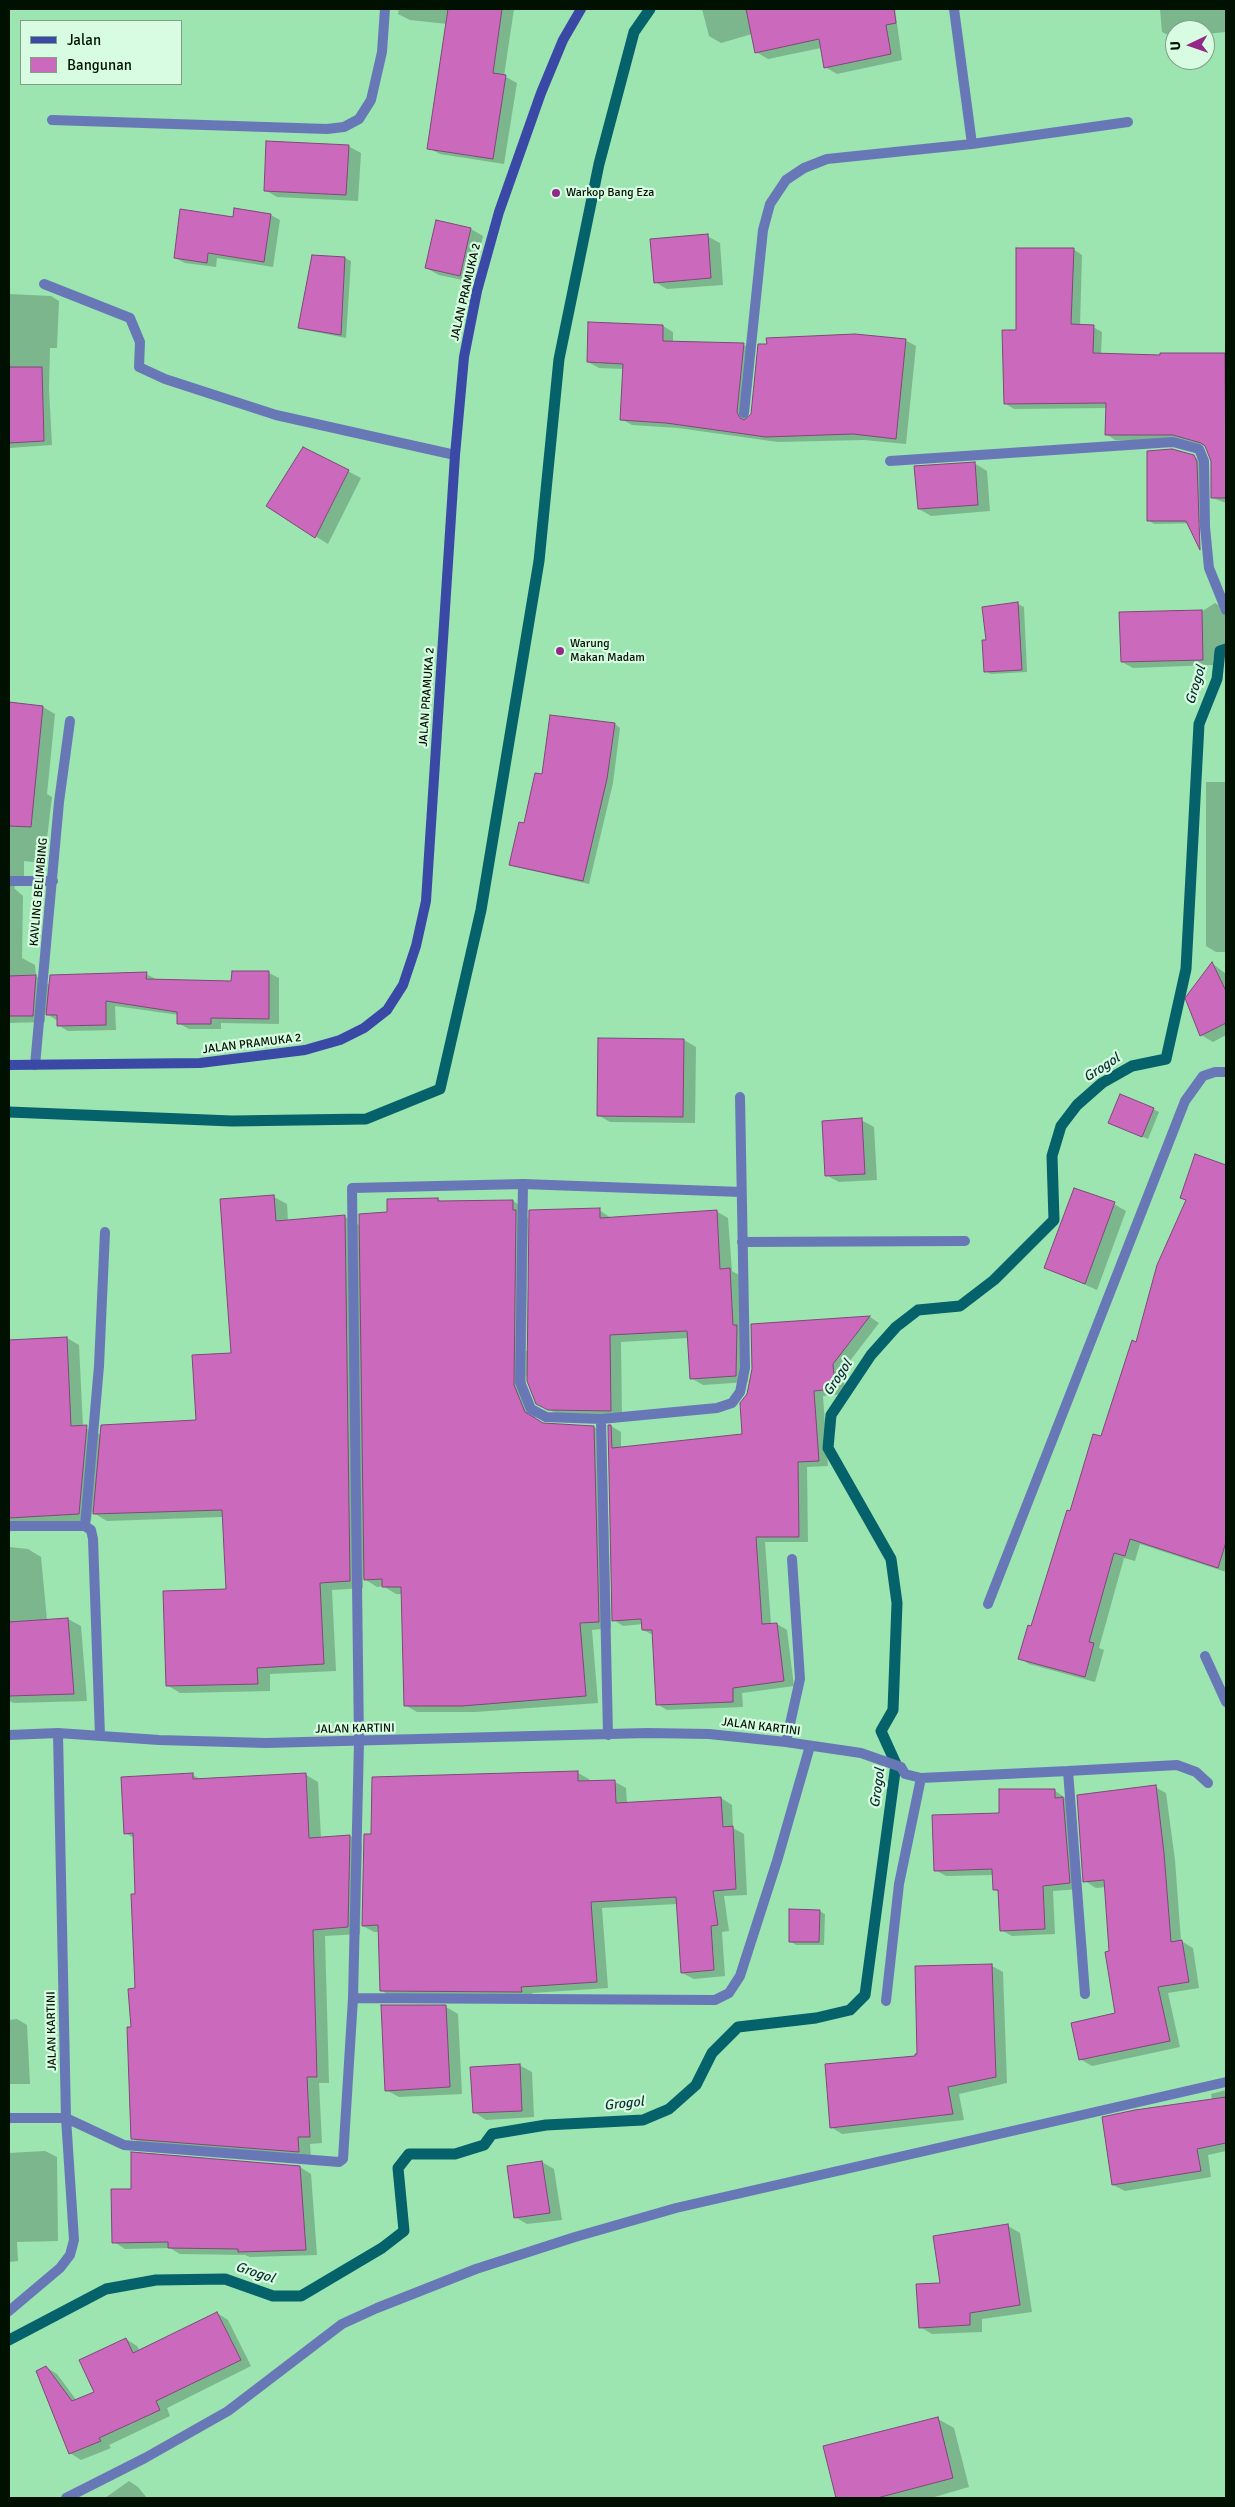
<!DOCTYPE html>
<style>
body{margin:0}
#map{position:relative;width:1235px;height:2507px;overflow:hidden;background:#9ce4b0;font-family:Signika,sans-serif}
canvas{display:block}
.frame{position:absolute;inset:0;border:10px solid #001102;pointer-events:none}
.legend{position:absolute;left:20px;top:20px;width:162px;height:65px;box-sizing:border-box;background:#d8fce1;border:1px solid #829e88;margin:0;padding:6px 9px;list-style:none;font-size:15px;color:#001102}
.legend li{display:flex;align-items:center;gap:10px;height:25px}
.legend b{width:25px;border:1px solid #829e88}
.north{position:absolute;left:1165px;top:20px;width:50px;height:50px;box-sizing:border-box;background:#d8fce1;border:1px solid #829e88;border-radius:50%;rotate:267deg;font-size:14px;font-weight:700;line-height:20px;text-align:center;color:#001102}
.north::after{content:'';display:block;margin:auto;width:18px;height:22px;background:#942889;clip-path:polygon(50% 0,100% 100%,50% 72%,0 100%)}
</style>
<div id="map">
<canvas width="1235" height="2507"></canvas>
<div class="frame"></div>
<ul class="legend">
<li><b style="height:6px;background:#3b49a6"></b>Jalan</li>
<li><b style="height:14px;background:#cb69bd"></b>Bangunan</li>
</ul>
<div class="north">U</div>
</div>
<script>
const ctx = document.querySelector('canvas').getContext('2d');
ctx.lineJoin = 'round';
function fill(path, color) { ctx.fillStyle = color; ctx.fill(path, 'evenodd'); }
const shape = rows => new Path2D(rows.map(r => 'M' + r).join(''));
function trace(path, color, width, dash) { ctx.strokeStyle = color; ctx.lineWidth = width; ctx.lineCap = dash ? 'butt' : 'round'; ctx.setLineDash(dash || []); ctx.stroke(path); }
function label(font, color, halo, rows, align = 'center') {
  ctx.font = font + ' Signika,sans-serif'; ctx.lineWidth = 4.5; ctx.setLineDash([]); ctx.textBaseline = 'middle'; ctx.strokeStyle = halo; ctx.fillStyle = color; for (const [text, x, y, turn = 0] of rows) {
    ctx.save(); ctx.translate(x, y); ctx.rotate((+turn || 0) * Math.PI / 180); ctx.textAlign = isNaN(turn) ? turn : align; if (halo) ctx.strokeText(text, 0, 0); ctx.fillText(text, 0, 0); ctx.restore();
  }
}
fill(shape([
 [399,9,514,9,504,76,517,83,504,164,440,154,428,148,447,24,410,20,398,14],
 [702,9,895,9,902,60,837,74,825,67,821,48,768,59,756,52,752,34,721,43,709,36],
 [1160,9,1226,9,1226,32,1205,34,1205,30,1175,30,1175,37,1172,37,1162,32],
 [348,146,361,153,358,201,277,197,265,190],
 [235,209,271,215,280,220,273,267,217,258,216,267,185,263,175,258,234,218],
 [437,221,471,229,483,236,472,282,439,275,426,268],
 [707,236,720,243,723,285,667,289,655,282],
 [1073,249,1082,255,1080,326,1093,327,1102,332,1101,354,1161,356,1226,355,1226,503,1213,498,1212,460,1206,446,1183,440,1115,440,1106,434,1107,408,1014,409,1006,404,1017,331],
 [313,256,345,258,351,261,346,338,306,330,300,327],
 [9,294,51,296,59,301,57,348,50,348,49,389,52,445,9,448],
 [663,326,673,332,673,342,744,345,754,351,747,418,905,340,916,346,906,444,864,440,778,442,678,428,632,425,621,419,624,369,599,368,588,362],
 [303,448,361,478,328,544,267,506],
 [1193,456,1200,460,1204,523,1154,524,1148,520],
 [974,463,987,471,990,511,931,516,919,509],
 [1215,603,1226,610,1226,653,1213,659,1213,665,1133,668,1122,662],
 [1018,604,1024,607,1027,672,991,674,985,671,987,641],
 [9,703,43,707,55,714,47,794,52,797,44,863,24,861,24,881,18,882,14,888,23,896,22,958,35,965,36,976,50,985,146,974,156,979,233,982,269,973,279,978,279,1024,221,1023,221,1029,189,1029,178,1023,179,1015,115,1006,116,1030,68,1031,58,1025,58,1021,45,1013,45,1022,9,1023],
 [615,724,620,728,613,783,589,884,517,867,511,864,543,776],
 [1206,782,1226,782,1226,952,1216,952,1206,946],
 [1213,964,1226,974,1226,1035,1213,1042,1201,1035],
 [684,1040,696,1047,695,1123,610,1122,598,1115],
 [1153,1109,1159,1112,1148,1139,1115,1125],
 [861,1120,874,1127,877,1180,839,1182,826,1175],
 [1196,1155,1226,1166,1226,1572,1140,1544,1135,1561,1124,1558,1099,1648,1104,1650,1095,1682,1029,1664,1019,1658,1032,1627,1071,1512,1137,1343,1187,1200],
 [274,1197,287,1204,288,1221,345,1217,361,1226,389,1213,438,1199,444,1203,513,1201,525,1208,525,1217,528,1218,526,1351,529,1351,599,1210,611,1218,716,1211,728,1218,732,1271,741,1276,749,1333,748,1382,703,1385,691,1378,688,1338,621,1342,622,1417,561,1416,537,1403,526,1375,526,1392,537,1421,543,1424,594,1427,606,1434,611,1628,592,1630,598,1703,475,1712,417,1712,405,1705,402,1594,396,1594,383,1586,377,1587,363,1578,363,1588,332,1590,336,1671,270,1674,270,1691,180,1693,167,1685,227,1591,223,1517,107,1521,92,1512,91,1521,16,1525,9,1521,9,1341,67,1338,79,1345,83,1427,101,1435,198,1421,232,1354],
 [1114,1204,1126,1211,1097,1290,1045,1267],
 [870,1317,879,1323,843,1370,845,1394,823,1396,828,1466,807,1467,808,1542,765,1542,771,1624,777,1624,787,1630,794,1686,742,1693,743,1707,667,1710,657,1704,653,1635,643,1630,643,1624,623,1626,614,1620,611,1426,621,1432,621,1448,744,1435,753,1369,752,1325],
 [9,1547,28,1549,41,1557,47,1620,68,1619,81,1626,87,1701,14,1703,9,1701],
 [578,1773,589,1779,589,1782,615,1782,626,1788,627,1803,721,1798,732,1805,733,1828,744,1834,747,1895,724,1896,729,1931,722,1932,725,1976,694,1979,682,1973,677,1904,602,1908,608,1988,532,1993,533,1998,393,1997,382,1991,380,1932,374,1932,363,1926,372,1835],
 [193,1775,202,1780,306,1775,318,1782,321,1838,350,1836,362,1844,360,1934,325,1936,329,2083,319,2083,322,2143,310,2144,311,2158,144,2145,132,2138,132,2028,136,1989,137,1895,134,1838,125,1833],
 [1155,1787,1166,1793,1175,1860,1181,1941,1193,1948,1199,1988,1168,1993,1180,2047,1092,2066,1080,2059,1116,2014,1106,1887,1096,1888,1085,1881],
 [1054,1790,1074,1804,1080,1889,1053,1891,1055,1934,1012,1936,1001,1930,999,1892,994,1889,993,1875,946,1876,935,1870],
 [819,1911,825,1914,824,1945,796,1945,790,1941],
 [992,1966,1003,1972,1007,2083,959,2094,964,2120,842,2134,831,2127,919,2055],
 [446,2007,458,2014,462,2094,399,2097,386,2090],
 [17,2019,27,2025,30,2084,9,2084,9,2020],
 [519,2065,532,2072,534,2117,486,2120,474,2112],
 [1226,2090,1226,2151,1208,2155,1211,2177,1125,2191,1113,2185,1212,2100,1211,2094],
 [45,2151,57,2157,58,2241,17,2242,18,2261,9,2262,9,2153],
 [542,2162,554,2169,562,2220,527,2224,515,2217],
 [300,2167,311,2174,317,2255,250,2257,245,2255,180,2254,170,2248,125,2249,114,2242,133,2190],
 [1008,2226,1020,2233,1032,2312,982,2319,982,2332,932,2334,920,2327,942,2284],
 [217,2313,228,2320,251,2366,167,2408,170,2416,109,2445,111,2448,81,2460,70,2453,46,2367,57,2374,77,2401,96,2393,126,2339,137,2346,140,2351],
 [938,2419,954,2428,969,2487,931,2498,837,2498,824,2447],
 [129,2481,138,2487,147,2498,105,2498]
]), '#0003');
trace(shape([
 [9,1112,232,1121,366,1119,440,1089,481,910,539,561,559,359,599,164,634,32,650,9],
 [9,2340,106,2289,156,2280,225,2279,273,2296,301,2296,382,2248,404,2231,398,2168,409,2154,455,2154,484,2145,492,2134,546,2125,643,2120,669,2109,696,2085,712,2053,738,2027,816,2018,850,2010,865,1995,896,1764,881,1731,893,1710,897,1603,891,1559,828,1448,831,1415,871,1355,896,1327,918,1310,960,1306,994,1280,1054,1220,1052,1156,1061,1126,1077,1105,1102,1083,1132,1066,1166,1059,1186,969,1199,724,1217,679,1220,651,1226,649]
]), '#05616a', 11);
const building = shape([
 [448,9,502,9,493,73,506,75,493,159,427,149,448,9],
 [746,9,894,9,896,23,886,25,891,54,824,68,819,39,755,53,746,9],
 [266,141,349,145,346,195,264,191,266,141],
 [234,208,271,214,264,262,208,253,207,263,174,258,180,209,233,217,234,208],
 [436,220,471,228,460,276,425,268,436,220],
 [708,234,711,278,654,283,650,239,708,234],
 [1016,248,1074,248,1071,324,1094,325,1093,353,1160,355,1160,353,1225,353,1226,498,1211,498,1211,461,1205,446,1201,443,1173,435,1105,435,1106,403,1004,404,1002,330,1016,330,1016,248],
 [312,255,345,257,341,335,298,328,312,255],
 [588,322,663,325,663,341,744,343,737,412,740,418,744,420,751,414,758,344,767,344,766,338,855,334,906,339,896,439,853,434,766,437,666,423,620,420,623,364,587,362,588,322],
 [9,367,42,367,44,441,9,443,9,367],
 [303,447,349,470,315,538,266,506,303,447],
 [1172,449,1194,455,1197,462,1200,550,1186,521,1147,521,1147,451,1172,449],
 [975,462,978,505,918,509,914,466,975,462],
 [1018,602,1022,670,984,672,982,640,986,640,982,607,1018,602],
 [1202,610,1203,660,1121,662,1119,612,1202,610],
 [9,702,43,706,31,827,9,826,9,702],
 [550,715,615,723,607,779,583,881,509,865,519,822,524,823,535,773,542,774,550,715],
 [1212,962,1226,991,1226,1023,1200,1036,1185,998,1212,962],
 [232,971,269,971,269,1019,211,1018,211,1024,177,1024,177,1012,106,1001,106,1025,57,1026,57,1015,46,1015,50,975,147,972,146,979,231,981,232,971],
 [36,975,33,1016,9,1016,9,976,36,975],
 [598,1038,684,1039,683,1117,597,1116,598,1038],
 [1120,1094,1154,1108,1142,1137,1108,1123,1120,1094],
 [862,1118,865,1174,825,1176,822,1121,862,1118],
 [1195,1154,1226,1165,1226,1542,1218,1568,1130,1539,1125,1556,1114,1553,1089,1642,1094,1643,1085,1677,1018,1659,1028,1625,1031,1626,1067,1510,1070,1511,1093,1434,1101,1436,1132,1340,1136,1342,1157,1265,1186,1200,1180,1198,1195,1154],
 [1074,1188,1115,1202,1085,1284,1044,1268,1074,1188],
 [274,1195,276,1221,345,1215,350,1581,320,1583,324,1664,257,1668,258,1684,166,1686,163,1591,226,1589,222,1510,93,1514,101,1425,196,1420,192,1355,231,1353,220,1199,274,1195],
 [438,1198,438,1201,513,1200,513,1210,516,1210,514,1385,525,1412,543,1423,594,1426,599,1622,580,1623,586,1696,462,1706,404,1706,401,1587,382,1587,382,1579,364,1580,359,1214,387,1212,387,1199,438,1198],
 [600,1208,600,1218,717,1210,720,1269,730,1268,733,1325,737,1325,736,1376,690,1379,687,1331,610,1335,611,1411,548,1410,536,1404,527,1381,529,1210,600,1208],
 [870,1316,833,1364,835,1389,814,1391,819,1461,798,1462,799,1537,756,1537,762,1624,777,1623,784,1681,733,1688,733,1702,656,1705,652,1630,642,1630,641,1619,612,1621,608,1425,611,1425,612,1448,742,1434,740,1403,747,1394,752,1369,751,1324,870,1316],
 [67,1337,71,1426,87,1425,79,1514,9,1518,9,1340,67,1337],
 [68,1618,74,1694,9,1696,9,1622,68,1618],
 [578,1771,578,1781,615,1780,616,1803,721,1797,723,1827,733,1826,736,1889,713,1891,718,1925,711,1926,714,1970,681,1973,676,1897,591,1902,597,1982,521,1987,522,1992,380,1991,378,1925,362,1926,364,1834,371,1834,372,1777,578,1771],
 [193,1773,193,1779,306,1773,309,1838,350,1835,348,1927,313,1930,317,2077,307,2077,310,2137,298,2137,299,2152,131,2139,127,2027,131,2027,128,1989,135,1988,131,1894,135,1894,133,1833,124,1834,121,1777,193,1773],
 [1156,1785,1164,1853,1171,1942,1182,1940,1189,1982,1158,1987,1170,2041,1079,2060,1071,2023,1115,2013,1105,1952,1109,1951,1104,1880,1083,1882,1077,1795,1156,1785],
 [999,1789,1055,1789,1055,1798,1063,1797,1070,1883,1043,1886,1045,1929,1000,1931,998,1890,993,1890,992,1869,934,1871,932,1815,999,1813,999,1789],
 [789,1909,820,1910,819,1942,789,1942,789,1909],
 [992,1964,996,2077,948,2087,953,2114,830,2128,825,2064,915,2056,915,2054,917,2054,915,1966,992,1964],
 [381,2005,446,2005,450,2087,385,2091,381,2005],
 [520,2064,522,2111,473,2113,470,2067,520,2064],
 [1226,2097,1226,2143,1197,2149,1201,2171,1112,2185,1102,2117,1135,2110,1226,2097],
 [131,2152,300,2166,306,2250,238,2252,238,2249,168,2248,168,2242,112,2243,111,2189,131,2189,131,2152],
 [542,2161,550,2213,514,2218,507,2166,542,2161],
 [1008,2224,1020,2305,970,2313,970,2325,919,2328,916,2284,940,2283,933,2236,1008,2224],
 [217,2312,241,2360,156,2401,160,2410,99,2438,101,2441,69,2454,36,2371,46,2366,72,2401,94,2392,79,2360,126,2338,133,2353,217,2312],
 [938,2417,953,2478,877,2498,836,2498,823,2446,938,2417]
]);
fill(building, '#cb69bd');
trace(building, '#804778', 1);
trace(shape([
 [954,9,972,144],
 [52,120,327,129,344,127,359,119,371,100,382,52,385,9],
 [44,284,130,318,140,342,139,367,165,379,276,415,455,455],
 [744,413,763,230,770,204,786,180,804,168,827,159,972,144,1128,122],
 [890,461,1173,442,1199,449,1204,461,1205,527,1209,568,1226,610],
 [9,881,53,881],
 [35,1065,59,802,70,721],
 [523,1184,520,1382,531,1409,546,1417,601,1419,717,1408,732,1403,740,1392,745,1368,740,1097],
 [742,1242,965,1241],
 [601,1419,608,1735],
 [9,1526,85,1526,91,1530,93,1539,100,1736],
 [85,1526,99,1366,105,1232],
 [988,1604,1185,1101,1203,1076,1215,1072,1226,1072],
 [1205,1656,1226,1702],
 [9,1735,58,1733,159,1740,266,1743,647,1733,709,1734,786,1742,861,1753,901,1767,905,1774,921,1778,1068,1771,1085,1994],
 [786,1742,800,1679,792,1559],
 [1068,1771,1177,1765,1196,1772,1208,1783],
 [353,1998,715,2000,729,1993,740,1976,777,1861,810,1746],
 [886,2001,899,1884,921,1778],
 [9,2118,66,2118,124,2145,339,2162,343,2159,353,1998,359,1742,352,1188,523,1184,741,1192],
 [9,2311,60,2268,70,2255,74,2240,66,2118,58,1733],
 [66,2498,145,2458,228,2411,342,2324,377,2308,476,2269,575,2237,676,2208,1226,2082]
]), '#6878b7', 10);
trace(shape([
 [9,1065,200,1063,305,1050,340,1040,364,1028,387,1010,403,985,416,946,426,901,455,455,464,357,477,291,499,212,541,93,563,40,581,9]
]), '#3b49a6', 10);
for (const [x, y, r, color] of [
 [556,193,5,"#942889"],
 [560,651,5,"#942889"]
]) { const dot = new Path2D(); dot.arc(x, y, r, 0, 2 * Math.PI); ctx.fillStyle = color; ctx.fill(dot); trace(dot, '#d8fce1', 2); }
label('12px', '#001102', '#d8fce1', [
 ["Warkop Bang Eza",566,193],
 ["Warung",570,644],
 ["Makan Madam",570,658]
], 'left');
label('12px', '#001102', '#d8fce1', [
 ["JALAN PRAMUKA 2",466,292,-77],
 ["JALAN PRAMUKA 2",427,697,-86],
 ["KAVLING BELIMBING",39,892,-85],
 ["JALAN PRAMUKA 2",252,1044,-7],
 ["JALAN KARTINI",761,1727,7],
 ["JALAN KARTINI",355,1729,-1],
 ["JALAN KARTINI",52,2031,-91]
]);
label('italic 14px', '#0f2e34', '#d8fce1', [
 ["Grogol",1196,685,-73],
 ["Grogol",1102,1068,-33],
 ["Grogol",838,1378,-56],
 ["Grogol",878,1788,-82],
 ["Grogol",624,2104,-6],
 ["Grogol",255,2273,18]
]);
</script>
